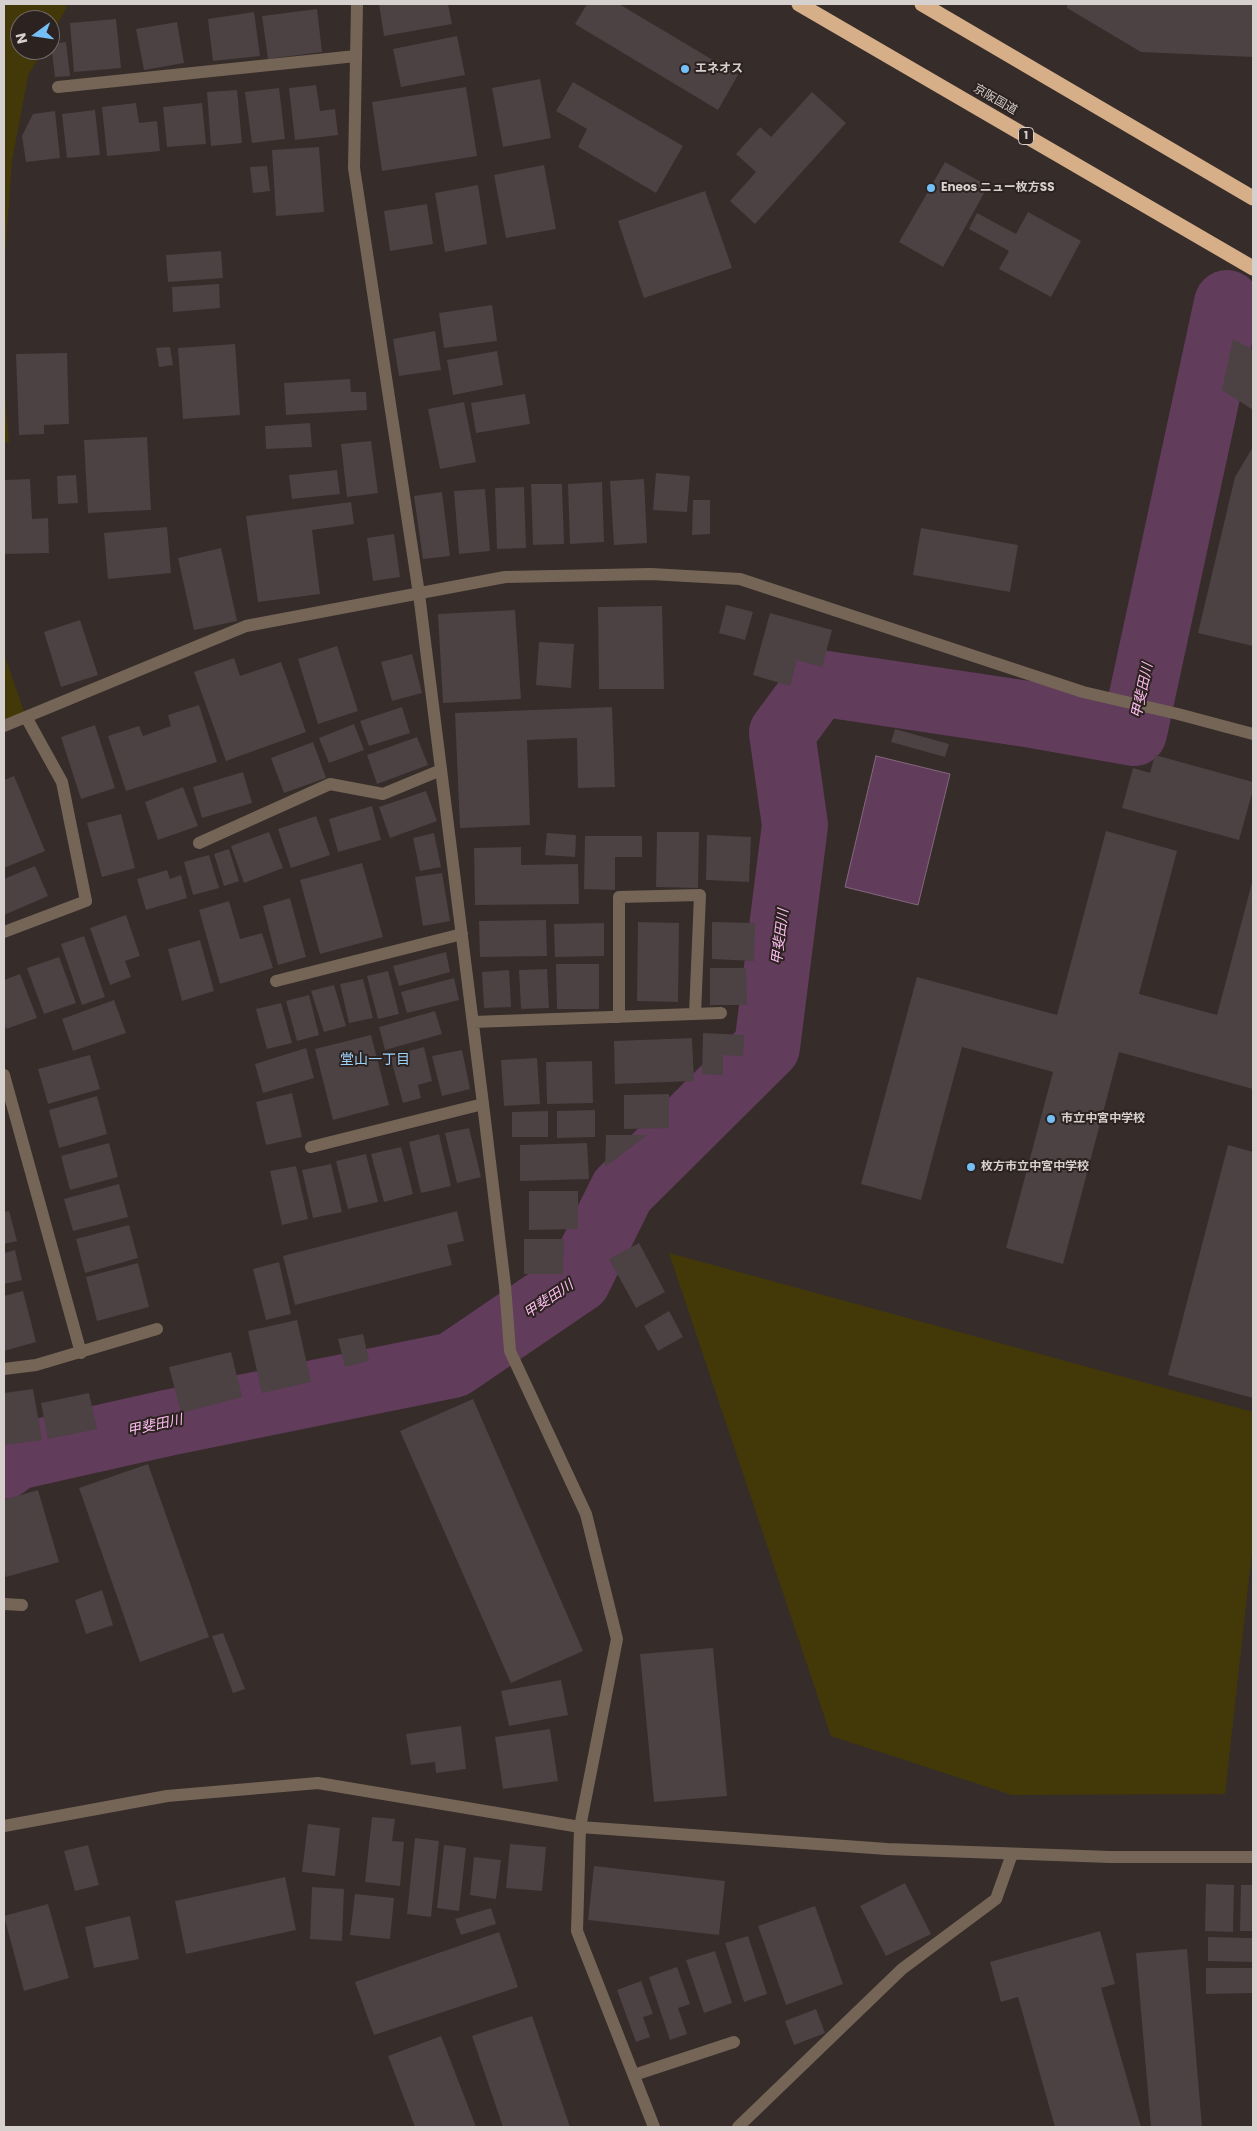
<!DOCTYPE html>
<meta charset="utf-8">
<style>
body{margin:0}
#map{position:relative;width:1257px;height:2131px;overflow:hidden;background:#362c2a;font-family:Poppins,sans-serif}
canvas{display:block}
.frame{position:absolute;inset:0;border:5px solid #d6d0ce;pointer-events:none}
.north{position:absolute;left:10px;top:10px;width:50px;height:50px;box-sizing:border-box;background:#2c2220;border:1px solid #706866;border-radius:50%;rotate:256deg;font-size:14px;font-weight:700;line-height:20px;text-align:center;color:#d6d0ce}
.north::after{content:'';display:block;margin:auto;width:18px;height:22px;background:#74c0f6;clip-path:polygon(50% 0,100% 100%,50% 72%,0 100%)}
</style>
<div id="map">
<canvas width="1257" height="2131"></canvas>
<div class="frame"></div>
<div class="north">N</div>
</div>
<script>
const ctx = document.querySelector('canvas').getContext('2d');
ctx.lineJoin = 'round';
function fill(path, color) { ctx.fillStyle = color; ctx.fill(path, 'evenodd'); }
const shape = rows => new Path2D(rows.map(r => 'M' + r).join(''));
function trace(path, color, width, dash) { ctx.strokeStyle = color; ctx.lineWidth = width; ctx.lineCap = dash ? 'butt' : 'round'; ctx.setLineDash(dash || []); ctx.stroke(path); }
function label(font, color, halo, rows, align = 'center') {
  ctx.font = font + ' Poppins,"Noto Sans JP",sans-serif'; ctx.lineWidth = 4; ctx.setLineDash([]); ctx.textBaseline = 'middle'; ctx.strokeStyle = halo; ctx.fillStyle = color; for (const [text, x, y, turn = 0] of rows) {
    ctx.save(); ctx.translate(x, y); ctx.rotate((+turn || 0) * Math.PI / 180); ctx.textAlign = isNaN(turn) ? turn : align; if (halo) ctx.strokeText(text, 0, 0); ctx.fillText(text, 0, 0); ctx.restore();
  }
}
fill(shape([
 [4,4,63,4,67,7,50,37,50,20,20,20,20,50,43,50,28,76,12,161,4,270],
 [4,386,9,442,4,443],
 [4,654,26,717,4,726],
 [669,1253,1253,1412,1253,1542,1225,1794,1012,1795,831,1736]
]), '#433908');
const water = shape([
 [876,756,950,774,918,905,845,887,876,756]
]);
fill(water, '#613c5b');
trace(water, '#84687e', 1);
trace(shape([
 [4,1466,16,1457,167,1423,453,1365,578,1280,622,1191,767,1047,795,825,782,733,819,683,1027,714,1134,733,1227,303]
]), '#613c5b', 66);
fill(shape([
 [379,4,448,4,452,24,384,36],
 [587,4,619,4,738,75,718,110,575,24],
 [1067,4,1253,4,1253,57,1141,52,1067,8],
 [317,9,322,52,268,59,262,16],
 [254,12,260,56,213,61,208,19],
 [116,19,121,68,74,72,70,23],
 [177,22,184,63,144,70,136,29],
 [457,36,465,75,401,87,393,49],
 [66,42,70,76,55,77,51,44],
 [540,79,551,138,503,147,492,88],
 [573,82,683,146,656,193,578,147,587,129,556,111],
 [316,85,320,111,335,109,338,135,295,140,289,88],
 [466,87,477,156,382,171,372,102],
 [279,88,285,139,252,143,245,92],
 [237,90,242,143,211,146,207,92],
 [812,92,846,123,755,224,730,201,756,172,736,154,760,127,771,137],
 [136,103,139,123,157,121,160,151,107,156,102,107],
 [202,103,206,144,167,147,163,107],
 [95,110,100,155,67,158,62,114],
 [55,111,60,158,26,162,22,136,33,114],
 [319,147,324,212,276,216,272,150],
 [945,162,988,186,943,267,899,242],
 [544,165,556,229,506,238,494,175],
 [267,166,270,191,253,193,250,167],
 [478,185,487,244,445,252,435,193],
 [705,191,732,268,644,298,618,221],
 [427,204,433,244,390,251,384,211],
 [1028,212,1081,241,1051,297,999,269,1009,251,969,229,977,213,1016,234],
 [221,251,223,278,168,282,166,255],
 [219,284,220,308,173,312,172,287],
 [492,305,497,341,444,348,439,313],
 [435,331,441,370,399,376,393,339],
 [1233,339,1253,350,1253,410,1222,390],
 [235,344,240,415,183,419,178,348],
 [170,347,173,365,159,367,156,348],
 [497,351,503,385,453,395,447,360],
 [67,353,69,424,44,425,44,434,19,435,16,354],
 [350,379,351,392,366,392,367,410,286,415,284,383],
 [525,394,530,424,476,433,471,403],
 [464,402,476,462,440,469,428,409],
 [310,423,312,447,266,449,265,426],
 [147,437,151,510,88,513,84,440],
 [371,441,378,493,347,497,341,444],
 [1253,447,1253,646,1198,633,1235,477],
 [337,470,340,494,292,499,289,475],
 [656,473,690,476,687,512,653,510],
 [76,475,78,503,58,504,57,476],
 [30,479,32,519,48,518,49,553,4,554,4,480],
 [644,479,647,543,614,545,610,481],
 [602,482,604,542,570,544,568,484],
 [531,484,562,484,564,544,533,545],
 [524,487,526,548,497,549,495,488],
 [485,489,490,551,459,554,454,491],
 [442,492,450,556,423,559,414,496],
 [693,500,710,500,710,534,692,535],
 [351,502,354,524,312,530,320,594,258,602,246,516],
 [167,527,171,573,108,579,104,533],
 [921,528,1018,545,1010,592,913,575],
 [394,534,400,577,373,581,367,538],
 [221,548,237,621,194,630,178,558],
 [726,605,753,612,745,640,719,633],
 [662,606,664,689,599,689,598,607],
 [515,610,521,699,443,703,438,614],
 [770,613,832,630,822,667,797,660,790,686,753,675],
 [80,620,98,675,61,687,44,632],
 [539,642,574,644,571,688,536,685],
 [337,646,358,711,318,724,298,659],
 [412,654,422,693,392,701,381,662],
 [234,658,240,676,281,662,306,732,226,761,194,672],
 [199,705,217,762,126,791,108,736,139,726,143,736,171,726,168,715],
 [402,707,410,733,369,746,360,721],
 [612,707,615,787,578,788,577,738,527,740,530,825,460,828,455,713],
 [354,724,364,750,329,763,319,738],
 [95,725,115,788,81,799,61,737],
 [895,729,949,744,945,757,891,742],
 [417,737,428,765,377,784,367,755],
 [313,742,326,778,284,793,271,758],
 [1155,755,1253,782,1253,790,1239,840,1122,808,1133,768,1150,773],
 [243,772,252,803,202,818,193,787],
 [14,776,45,851,4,868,4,780],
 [183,787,198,826,158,840,145,802],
 [426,791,437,821,390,838,379,807],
 [372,806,381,840,338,852,329,819],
 [121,814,135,868,102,877,87,823],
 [316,816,330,855,291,868,278,829],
 [1106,831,1177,851,1139,994,1217,1015,1253,879,1253,1089,1119,1052,1063,1264,1006,1248,1053,1072,962,1047,921,1200,861,1184,917,977,1057,1015],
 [269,832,283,868,244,883,231,846],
 [657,832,699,832,698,888,656,887],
 [434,833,441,867,420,871,413,838],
 [547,833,576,835,575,857,545,855],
 [707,835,751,837,749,882,706,880],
 [585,836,642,836,642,857,615,857,615,890,584,889],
 [521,847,521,865,578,864,579,904,475,905,474,848],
 [229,849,239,881,224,886,214,854],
 [209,855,219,888,193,895,184,862],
 [362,863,383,937,320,954,300,880],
 [35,866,48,896,4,915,4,879],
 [167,870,170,879,181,875,187,898,146,910,137,879],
 [442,873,450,921,423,926,415,877],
 [290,898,306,957,278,965,263,906],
 [229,901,240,939,262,933,273,968,220,984,199,910],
 [126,915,140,956,125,961,131,977,110,985,90,928],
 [546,920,547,956,480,957,479,921],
 [638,922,679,923,678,1002,637,1001],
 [712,922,755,923,754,961,712,959],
 [604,923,604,956,555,957,554,924],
 [84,936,105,997,82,1005,61,944],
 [200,940,214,991,182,1001,168,949],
 [446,952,450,972,399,986,393,966],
 [59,957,76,1003,44,1014,27,968],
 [556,964,599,964,599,1009,557,1009],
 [710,968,746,968,747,1005,710,1005],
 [547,969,549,1008,521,1009,519,970],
 [509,970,511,1007,484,1008,482,972],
 [388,971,399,1014,378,1019,367,976],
 [20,974,37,1018,6,1029,4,1022,4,980],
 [454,978,459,1000,407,1013,401,992],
 [363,979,373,1018,349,1023,340,984],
 [334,985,346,1026,324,1032,311,991],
 [309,995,319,1035,297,1041,286,1001],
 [114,1000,126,1033,73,1051,62,1019],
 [281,1003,292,1043,267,1049,256,1009],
 [435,1011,442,1034,385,1050,379,1027],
 [703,1033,744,1035,743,1056,723,1055,723,1075,702,1074],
 [371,1035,389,1105,333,1120,315,1049],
 [692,1038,694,1081,615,1084,614,1041],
 [424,1047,432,1081,418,1085,421,1098,403,1103,390,1056],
 [306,1048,314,1078,263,1093,255,1064],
 [462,1050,470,1089,442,1096,432,1056],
 [90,1055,100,1089,48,1104,38,1069],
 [537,1058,540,1104,504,1106,501,1060],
 [592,1061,593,1103,547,1104,546,1062],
 [292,1093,302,1137,266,1145,256,1102],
 [669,1094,669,1128,624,1129,624,1095],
 [97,1096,107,1134,59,1148,49,1110],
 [595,1110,595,1137,557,1138,557,1111],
 [548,1111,548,1137,512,1137,512,1112],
 [469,1128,481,1177,457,1183,445,1133],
 [439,1134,451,1186,421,1193,409,1142],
 [606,1135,647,1135,605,1167],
 [109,1143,118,1177,70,1190,61,1156],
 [587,1143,589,1179,520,1181,520,1145],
 [1228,1145,1253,1152,1253,1398,1168,1375],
 [401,1147,413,1194,384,1202,371,1154],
 [366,1154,378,1202,348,1209,336,1161],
 [331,1164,342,1212,313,1218,302,1170],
 [296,1166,308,1219,282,1225,270,1171],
 [119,1184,128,1217,73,1231,64,1199],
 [529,1191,578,1191,578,1229,529,1230],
 [9,1211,17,1241,4,1244,4,1212],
 [457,1211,464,1241,447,1245,452,1265,295,1305,283,1256],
 [129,1225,138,1258,85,1273,76,1239],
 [524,1239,564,1239,563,1274,524,1274],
 [639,1243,665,1292,636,1308,609,1259],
 [15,1250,22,1280,4,1284,4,1253],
 [279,1262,291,1314,266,1320,253,1269],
 [138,1263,149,1307,97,1321,86,1277],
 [23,1291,36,1342,4,1351,4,1296],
 [669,1311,683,1337,658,1351,644,1326],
 [297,1320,311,1382,262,1393,248,1331],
 [363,1334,369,1361,345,1367,338,1339],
 [231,1352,242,1397,181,1413,169,1367],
 [33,1389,42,1440,4,1445,4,1393],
 [89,1393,97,1429,48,1439,41,1403],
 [473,1399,583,1651,511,1683,400,1431],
 [148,1464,209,1637,140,1662,79,1488],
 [38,1490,59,1562,6,1577,4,1570,4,1500],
 [102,1590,113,1625,86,1634,75,1600],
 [223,1633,245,1689,233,1693,212,1636],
 [713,1648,727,1796,654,1802,640,1654],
 [561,1680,568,1715,509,1726,501,1691],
 [461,1726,466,1769,436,1773,435,1762,411,1765,406,1734],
 [550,1729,558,1781,503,1789,495,1737],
 [372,1817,395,1819,392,1841,404,1842,400,1886,365,1882],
 [308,1824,340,1828,335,1876,302,1872],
 [415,1838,439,1841,431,1917,407,1914],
 [510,1844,546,1847,542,1891,506,1888],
 [88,1845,99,1885,75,1891,64,1851],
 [444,1845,466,1848,459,1911,437,1908],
 [474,1857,501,1860,496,1899,470,1895],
 [594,1866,725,1881,719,1935,588,1920],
 [285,1877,296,1930,186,1954,175,1901],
 [905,1883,931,1934,886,1956,860,1906],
 [1206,1884,1234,1885,1233,1932,1205,1931],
 [1241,1885,1253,1885,1253,1931,1240,1931],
 [312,1887,344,1889,342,1941,310,1939],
 [355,1894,394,1898,390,1939,350,1935],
 [48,1904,69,1978,24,1991,4,1916],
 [815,1906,843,1984,786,2005,758,1926],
 [491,1908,496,1924,461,1935,455,1919],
 [130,1916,139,1959,94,1968,85,1927],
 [1100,1931,1115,1984,1101,1988,1141,2127,1055,2127,1018,1997,1001,2002,990,1962],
 [499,1932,518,1987,374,2035,355,1982],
 [748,1936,767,1994,744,2002,725,1943],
 [1208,1937,1253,1938,1253,1962,1208,1961],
 [1187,1949,1202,2127,1151,2127,1136,1953],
 [715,1951,732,2003,704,2013,686,1960],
 [677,1967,690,2004,678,2008,687,2034,670,2040,649,1977],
 [1206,1968,1253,1968,1253,1993,1206,1994],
 [641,1981,653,2014,643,2017,650,2037,636,2042,617,1990],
 [816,2009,825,2033,794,2045,785,2021],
 [532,2016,570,2127,503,2127,472,2036],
 [441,2036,476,2127,415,2127,388,2056]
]), '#4c4143');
trace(shape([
 [357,4,354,168,419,594,483,1104,505,1286,510,1351,586,1514,617,1639,580,1827,577,1931,654,2127],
 [58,87,356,56],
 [4,726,246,626,505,577,651,574,740,579,1083,692,1178,714,1253,734],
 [199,843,330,784,383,794,441,770],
 [4,932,86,901,62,782,26,717],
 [276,981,462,934],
 [619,1017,619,897,700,895,695,1014],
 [473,1022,721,1013],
 [4,1075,81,1353],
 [311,1147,483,1104],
 [4,1369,36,1365,157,1329],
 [4,1604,22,1605],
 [4,1826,167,1796,318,1783,580,1827,887,1849,1110,1857,1253,1857],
 [634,2075,734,2042],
 [738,2127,902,1969,996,1899,1012,1854]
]), '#756556', 12);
trace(shape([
 [799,4,1253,268],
 [922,4,1253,198]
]), '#d6ae88', 15);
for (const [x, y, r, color] of [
 [685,69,5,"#74c0f6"],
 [931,188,5,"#74c0f6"],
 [1051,1119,5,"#74c0f6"],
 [971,1167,5,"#74c0f6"]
]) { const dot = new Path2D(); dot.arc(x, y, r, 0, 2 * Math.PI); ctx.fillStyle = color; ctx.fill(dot); trace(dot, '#2c2220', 2); }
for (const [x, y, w] of [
 [1026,136,15]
]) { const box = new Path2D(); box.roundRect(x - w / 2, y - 8.5, w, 17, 4); ctx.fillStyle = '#2c2220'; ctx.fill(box); trace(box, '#d6d0ce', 1); }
label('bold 11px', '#d6d0ce', null, [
 ["1",1026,136]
]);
label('bold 12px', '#d6d0ce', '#2c2220', [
 ["エネオス",695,69],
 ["Eneos ニュー枚方SS",941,188],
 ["市立中宮中学校",1061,1119],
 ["枚方市立中宮中学校",981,1167]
], 'left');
label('12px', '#d6d0ce', '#2c2220', [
 ["京阪国道",995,100,30]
]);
label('italic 14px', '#fdbdf1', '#2c2220', [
 ["甲斐田川",1143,691,-78],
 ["甲斐田川",781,937,-83],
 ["甲斐田川",549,1300,-34],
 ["甲斐田川",155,1426,-12]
]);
label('14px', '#9cd3fb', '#2c2220', [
 ["堂山一丁目",375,1060]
]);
</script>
